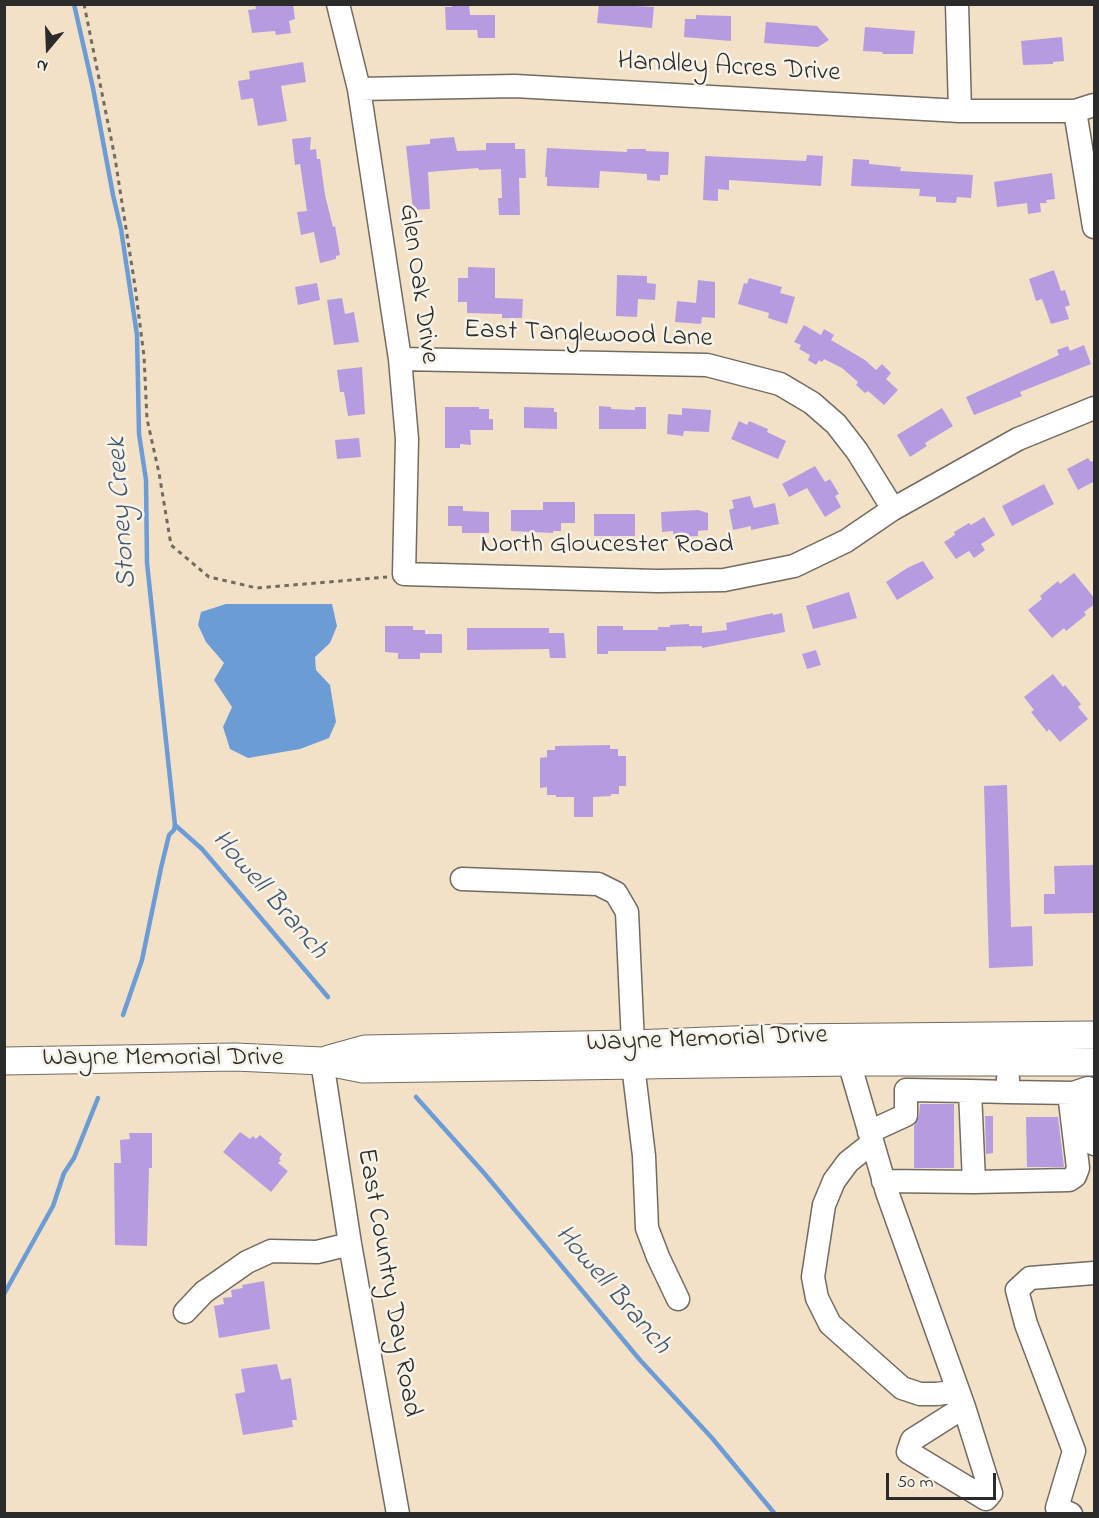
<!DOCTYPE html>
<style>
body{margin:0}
#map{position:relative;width:1099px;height:1518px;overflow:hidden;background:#f3e1c7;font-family:"Indie Flower",sans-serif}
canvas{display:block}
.frame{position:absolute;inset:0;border:6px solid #2b2b2b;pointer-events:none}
.north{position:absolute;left:18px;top:18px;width:60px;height:60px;-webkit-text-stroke:4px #f7f3e8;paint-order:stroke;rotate:199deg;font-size:16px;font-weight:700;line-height:24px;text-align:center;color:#2b2b2b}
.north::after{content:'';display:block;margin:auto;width:21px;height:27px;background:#2b2b2b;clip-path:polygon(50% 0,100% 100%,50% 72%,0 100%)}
.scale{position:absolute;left:886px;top:1473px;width:110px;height:27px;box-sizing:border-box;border:3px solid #2b2b2b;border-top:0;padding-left:8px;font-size:18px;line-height:21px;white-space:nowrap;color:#2b2b2b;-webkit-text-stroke:4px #f7f3e8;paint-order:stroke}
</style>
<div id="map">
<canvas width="1099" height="1518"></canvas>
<div class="frame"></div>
<div class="north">N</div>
<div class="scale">50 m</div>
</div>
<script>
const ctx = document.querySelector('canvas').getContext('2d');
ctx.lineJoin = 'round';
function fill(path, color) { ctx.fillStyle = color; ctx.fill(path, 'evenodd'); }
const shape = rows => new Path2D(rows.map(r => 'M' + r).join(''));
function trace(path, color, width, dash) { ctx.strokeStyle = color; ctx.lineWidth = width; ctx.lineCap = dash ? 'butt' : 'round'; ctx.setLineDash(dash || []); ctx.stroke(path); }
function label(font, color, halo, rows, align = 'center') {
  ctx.font = font + ' "Indie Flower",sans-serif'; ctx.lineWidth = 5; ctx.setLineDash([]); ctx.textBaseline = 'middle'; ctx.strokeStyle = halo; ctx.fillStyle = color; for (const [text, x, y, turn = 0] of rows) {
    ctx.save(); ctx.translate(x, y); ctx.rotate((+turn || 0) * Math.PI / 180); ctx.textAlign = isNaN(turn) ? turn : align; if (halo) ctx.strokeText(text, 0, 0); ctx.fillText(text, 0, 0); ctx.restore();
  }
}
fill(shape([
 [226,604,332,604,337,626,330,643,315,657,316,670,330,685,336,722,329,738,300,749,248,758,230,749,223,727,232,707,214,680,224,663,206,642,198,625,201,612]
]), '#6c9cd6');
trace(shape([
 [74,4,93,88,113,195,121,229,137,335,139,434,146,480,147,563,175,825,174,830,169,835,161,868,142,960,123,1015],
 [175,825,202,849,328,997],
 [416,1097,484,1173,640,1360,712,1438,775,1514],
 [4,1294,53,1206,64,1173,74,1158,98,1098]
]), '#6c9cd6', 4.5);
fill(shape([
 [255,4,293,4,295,19,289,21,291,33,276,35,275,31,252,33,248,10,256,9],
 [452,4,469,4,470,15,495,15,495,38,478,38,477,30,446,30,445,7,452,7],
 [599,4,654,7,652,28,597,23],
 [696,15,731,16,731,41,684,37,685,19,696,19],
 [766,22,817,26,829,40,818,47,764,43],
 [865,27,915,31,913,54,882,54,883,52,863,51],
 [1062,37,1064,61,1053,62,1053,64,1023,65,1021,41],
 [303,62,306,82,281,86,287,121,258,126,253,98,241,100,238,81,250,79,249,71],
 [311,137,310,150,316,149,317,159,320,159,325,195,333,227,335,226,340,255,336,256,336,259,320,263,314,232,301,235,297,212,307,211,300,164,295,165,292,139],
 [454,137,457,151,486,150,486,143,515,143,515,149,525,149,526,178,519,178,520,215,499,215,498,198,502,198,501,169,479,170,478,168,428,172,430,209,413,210,406,146,430,144,430,139],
 [547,148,627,152,627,149,646,149,646,151,669,152,668,175,660,175,660,181,647,180,647,174,600,171,599,188,547,186,547,177,545,177],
 [807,155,823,156,821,186,729,180,729,190,718,189,718,201,703,200,705,156,806,161],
 [853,159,869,160,869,164,901,167,900,171,973,175,971,198,957,197,956,203,936,202,936,197,919,196,920,189,851,186],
 [1052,173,1055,199,1046,200,1047,203,1040,203,1041,212,1028,214,1027,203,997,207,994,182],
 [468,267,495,268,495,298,523,299,522,318,502,318,502,314,467,313,467,302,458,302,458,278,468,278],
 [1054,270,1061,291,1065,290,1070,305,1065,307,1069,319,1051,324,1042,299,1036,301,1029,279],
 [617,275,647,276,647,283,656,284,655,300,638,299,637,317,616,316],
 [749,278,782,287,780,293,795,297,787,324,768,318,769,313,738,304,744,283,747,284],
 [698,280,715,282,715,318,702,317,701,324,675,322,677,301,696,303],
 [317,283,320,300,298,305,295,287],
 [342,298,345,314,354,312,359,342,334,345,327,300],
 [804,325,821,335,824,329,834,335,831,340,865,360,876,370,882,364,891,373,886,379,898,390,884,405,868,391,865,393,856,385,858,382,842,368,824,359,822,362,819,360,816,365,808,360,810,355,799,349,801,345,794,342],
 [1084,345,1091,364,1020,392,1022,396,974,415,966,397,1059,355,1057,350,1068,346,1070,351],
 [362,367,365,414,348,416,344,392,340,392,337,370],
 [599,406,611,407,611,409,635,410,635,407,646,407,646,429,599,429],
 [445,407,479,407,479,409,489,409,489,419,493,419,493,430,470,430,471,445,460,444,460,448,445,448],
 [524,407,554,408,554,412,557,412,557,429,524,428],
 [682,408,711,410,709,432,684,431,683,436,667,434,668,414,682,415],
 [942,408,953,426,925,443,927,446,910,457,897,435],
 [739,421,747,425,749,421,768,429,767,432,786,441,778,459,731,439],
 [359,438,361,457,337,459,335,440],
 [1088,458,1091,462,1095,460,1095,481,1078,490,1067,469],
 [815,466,825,482,830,479,839,494,835,496,841,507,825,517,807,488,789,497,782,484],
 [1044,484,1054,504,1012,526,1002,506],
 [750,496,754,508,775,503,779,524,751,530,751,526,733,530,729,510,734,508,732,500],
 [543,502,575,502,575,523,561,523,561,531,553,531,553,533,511,531,511,510,543,510],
 [448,506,463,506,463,511,489,512,489,533,462,533,462,526,448,526],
 [698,510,708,513,708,530,698,531,698,536,674,537,673,531,662,532,661,512],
 [594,514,635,514,635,536,594,536],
 [984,517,995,535,981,544,985,550,974,558,969,551,956,559,944,542,955,535,954,532,969,523,971,525],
 [923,561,934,578,897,600,886,582,907,568],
 [1074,573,1095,599,1095,604,1084,612,1086,615,1066,631,1064,628,1052,638,1028,610,1042,599,1040,596,1058,581,1060,584],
 [849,592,857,618,813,629,806,606],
 [773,613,773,615,782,613,785,632,702,648,702,646,666,647,666,651,608,651,608,654,597,654,597,626,623,626,623,630,658,630,658,627,670,627,670,625,689,624,689,626,702,626,702,633,727,630,726,623],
 [385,626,413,626,413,630,425,630,425,634,442,634,442,653,420,653,420,659,398,659,398,653,385,652],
 [467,628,549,628,549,633,564,633,566,658,550,658,549,649,467,650],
 [816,650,821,665,807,669,802,654],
 [1053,674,1063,687,1065,685,1081,704,1078,707,1088,719,1060,742,1049,729,1047,732,1031,712,1034,710,1024,697],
 [610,745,610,749,618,749,618,756,626,756,626,786,619,786,619,794,611,794,611,796,593,797,593,817,574,817,574,797,556,797,556,795,547,795,547,787,540,788,540,758,547,757,547,750,555,750,555,746],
 [1007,785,1011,927,1032,926,1033,966,989,968,984,786],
 [1095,865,1095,913,1044,914,1044,894,1055,894,1054,866],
 [920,1104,954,1104,954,1168,914,1168,914,1126,919,1116],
 [985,1116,993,1116,993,1153,986,1154],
 [1026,1117,1058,1117,1064,1167,1027,1167],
 [240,1132,250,1139,253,1136,256,1139,260,1135,282,1154,279,1159,281,1160,278,1163,288,1171,271,1192,223,1152],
 [129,1133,152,1133,152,1168,149,1168,147,1246,115,1245,114,1163,121,1163,120,1140,130,1139],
 [264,1281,270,1329,219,1338,214,1306,224,1304,223,1298,232,1297,231,1290,243,1288,242,1285],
 [277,1364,281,1380,291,1378,297,1420,292,1420,293,1427,243,1435,235,1394,245,1392,241,1369]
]), '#b79be0');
const minor = shape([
 [338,4,359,89,400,359,407,439,404,574,657,581,724,580,794,566,846,541,893,509,1018,439,1094,408],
 [957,4,960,111],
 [359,89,515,86,960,111,1075,111,1094,105],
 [1075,111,1094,227],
 [400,359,707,365,780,384,812,403,836,424,857,451,893,509],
 [462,879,598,884,616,893,627,912,633,1044],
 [322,1061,350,1244,398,1514],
 [849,1062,887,1192,964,1407,991,1493,986,1499,908,1452,912,1440,964,1407],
 [633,1065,644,1156,647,1228,658,1257,678,1299],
 [1008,1079,1008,1092,1073,1093,1088,1088,1092,1141,1094,1144],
 [869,1132,906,1115,906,1090,970,1091],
 [872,1143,848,1162,834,1181,824,1205,813,1277,817,1298,830,1324,902,1388,920,1394,937,1394,958,1391],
 [883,1181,974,1182,970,1091,1008,1092],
 [974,1182,1069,1180,1075,1176,1078,1168,1069,1093],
 [185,1312,204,1292,247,1262,271,1251,317,1252,350,1244],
 [1071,1514,1057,1508,1074,1451,1026,1324,1017,1290,1030,1278,1094,1273]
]);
const major = shape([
 [329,1059,365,1049,633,1044,782,1038,1094,1035],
 [4,1061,235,1057,322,1061,363,1069,849,1062,1094,1062]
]);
trace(minor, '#716b62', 25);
trace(major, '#716b62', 29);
trace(shape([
 [84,4,115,158,135,286,144,356,147,419,159,473,171,545,209,577,257,588,387,577]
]), '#716b62', 3, [4.5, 4.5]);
trace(minor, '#fff', 22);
trace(major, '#fff', 27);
label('27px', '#2b2b2b', '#f7f3e8', [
 ["Handley Acres Drive",729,69,3],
 ["Glen Oak Drive",417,284,82],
 ["East Tanglewood Lane",588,336,2],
 ["North Gloucester Road",607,547],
 ["Wayne Memorial Drive",707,1041,-2],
 ["Wayne Memorial Drive",163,1060],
 ["East Country Day Road",387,1283,80]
]);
label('italic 28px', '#45586f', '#f7f3e8', [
 ["Stoney Creek",124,513,-94],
 ["Howell Branch",268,896,49],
 ["Howell Branch",611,1291,49]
]);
</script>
